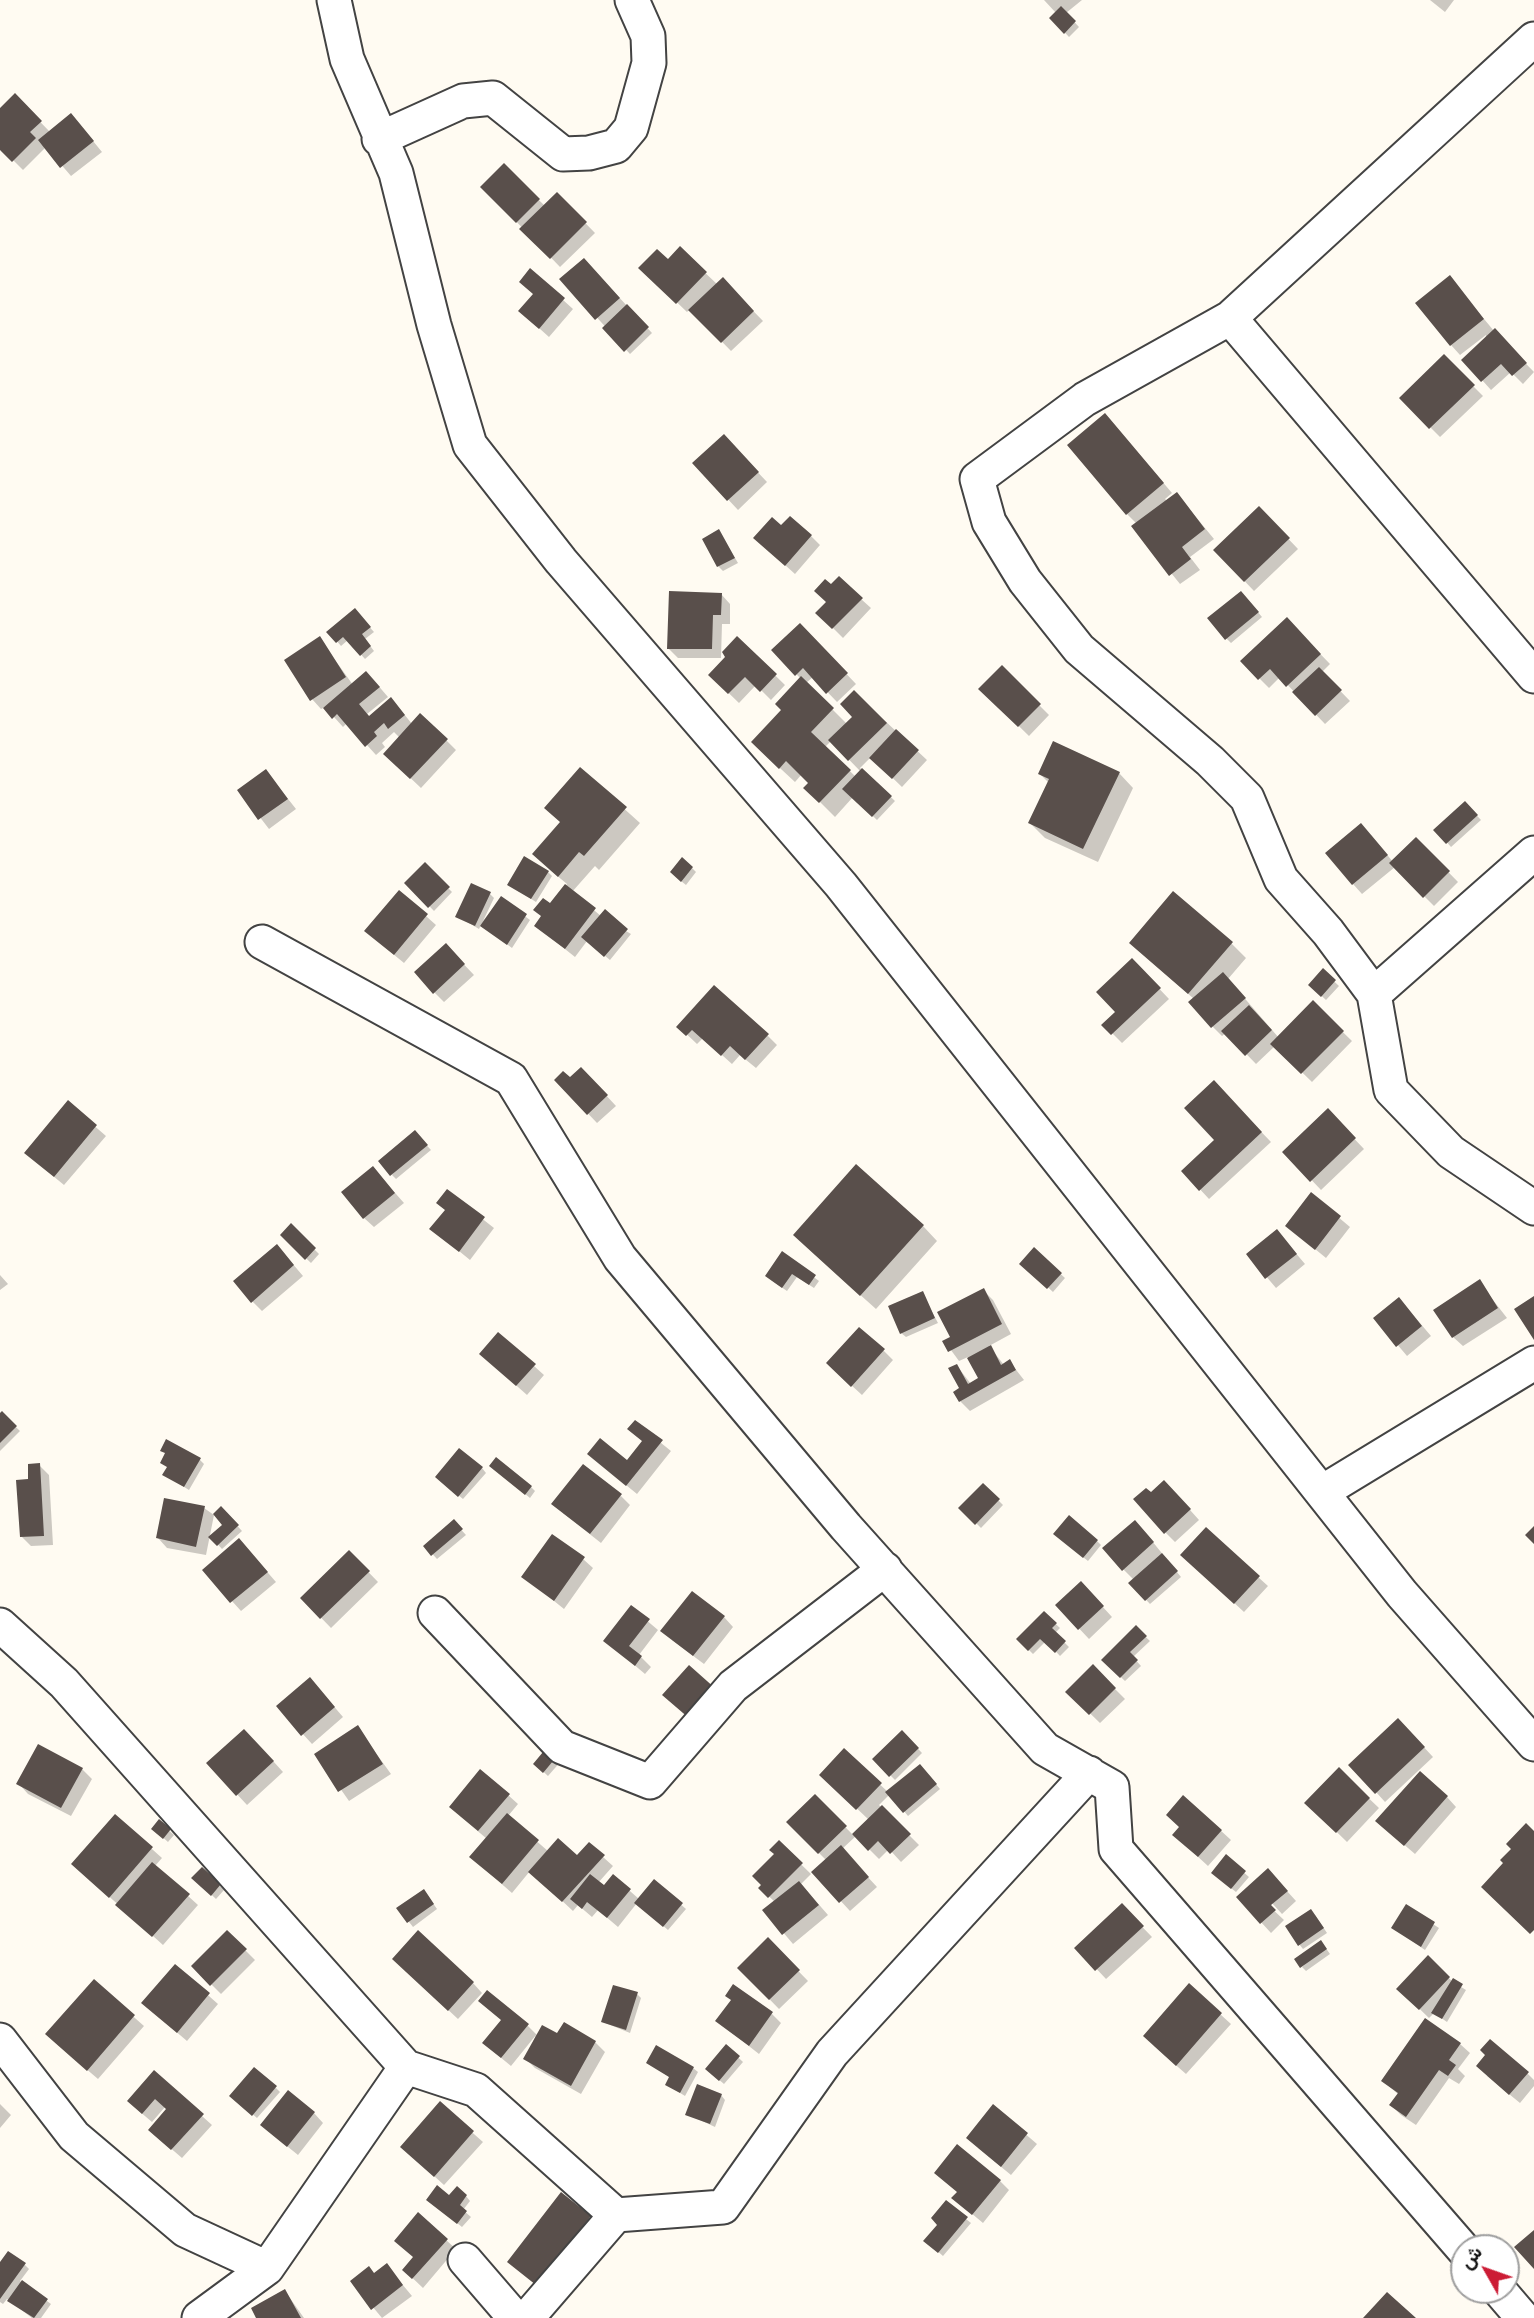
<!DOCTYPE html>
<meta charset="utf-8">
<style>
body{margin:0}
#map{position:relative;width:1534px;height:2318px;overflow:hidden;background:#fffbf2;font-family:"Noto Serif",Vazirmatn,serif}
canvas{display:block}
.north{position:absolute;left:1450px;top:2234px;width:70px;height:70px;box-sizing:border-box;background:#fff;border:2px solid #9f9f9f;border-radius:50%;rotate:310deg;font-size:19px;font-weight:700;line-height:28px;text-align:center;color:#101010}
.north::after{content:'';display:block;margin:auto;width:24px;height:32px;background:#cc1c35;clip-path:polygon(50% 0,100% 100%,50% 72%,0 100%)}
</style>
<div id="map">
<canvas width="1534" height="2318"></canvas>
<div class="north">ش</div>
</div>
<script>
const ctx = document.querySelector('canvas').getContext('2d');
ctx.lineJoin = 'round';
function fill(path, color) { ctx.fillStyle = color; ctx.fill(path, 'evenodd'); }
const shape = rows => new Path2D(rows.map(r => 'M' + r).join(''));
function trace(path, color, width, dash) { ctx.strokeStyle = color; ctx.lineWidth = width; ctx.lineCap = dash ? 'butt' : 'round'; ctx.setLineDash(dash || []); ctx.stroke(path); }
fill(shape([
 [1044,0,1082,0,1066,13,1079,27,1069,37,1051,18,1056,13],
 [1430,0,1454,0,1445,12],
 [15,96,50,132,80,125,102,152,71,176,46,147,23,170,0,147,0,110],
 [504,166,545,206,557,194,595,233,560,267,483,187],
 [680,249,718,285,723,280,763,321,731,351,690,309,687,312,641,268,668,261],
 [593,269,652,333,630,354,562,279],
 [531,271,573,309,549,337,530,320,535,295],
 [1450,278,1494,331,1534,372,1523,384,1511,372,1491,390,1482,380,1486,335,1460,355,1451,345],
 [1444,357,1483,396,1440,437,1401,398],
 [1114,425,1172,493,1165,499,1167,501,1177,494,1214,539,1190,557,1200,570,1180,584,1134,527,1137,524,1127,514],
 [733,446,767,482,738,510,694,463],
 [1259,508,1298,549,1254,591,1215,550],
 [781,528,811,536,820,545,795,574,765,547],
 [719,531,738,563,723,571,718,566],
 [721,594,730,604,730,624,722,624,721,658,678,658,668,648],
 [1245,597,1262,617,1231,643,1226,638],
 [861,599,871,608,843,638,818,613,828,603],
 [355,611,374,632,365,639,374,651,365,659,348,640,341,646,329,632],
 [800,625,856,684,837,702,813,677,806,683,847,724,854,717,854,692,927,760,902,787,871,757,860,768,895,801,877,820,853,797,835,817,806,788,811,783,802,774,795,782,768,757,783,710,801,679,773,650],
 [831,741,861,772,856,777,825,747],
 [1296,629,1330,664,1322,672,1350,701,1325,724,1280,677,1269,688,1242,661],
 [737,638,785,685,771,700,756,685,739,703,710,675,727,657],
 [320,639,353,685,376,683,388,697,367,714,370,717,400,709,412,724,446,740,456,750,421,788,385,754,400,738,394,732,382,743,385,747,376,755,347,723,343,727,325,707,321,709,312,699],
 [1002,668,1049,715,1029,736,981,689],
 [580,769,640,823,599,870,595,866,572,892,601,916,631,934,610,960,587,941,575,957,536,926,567,884,549,869],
 [266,771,296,809,269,829,239,790],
 [1119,773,1133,788,1098,862,1045,838,1030,823,1049,783,1040,774],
 [1465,803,1481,820,1451,847,1436,830],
 [1371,835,1393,862,1416,839,1458,882,1434,906,1395,867,1362,894,1353,884],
 [425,865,452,892,434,911,407,883],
 [692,868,696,872,686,885,676,877],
 [548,872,552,876,536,902,509,885],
 [399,892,436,925,404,963,376,940],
 [490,894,494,898,483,921,501,898,530,920,512,948,481,925,479,929,457,916],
 [1231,943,1246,958,1228,979,1279,1038,1313,1003,1352,1041,1312,1082,1275,1046,1256,1064,1226,1033,1222,1036,1213,1027,1194,999,1146,957],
 [455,955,474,975,444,1002,434,992],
 [1132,960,1169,999,1122,1043,1104,1025,1118,1012],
 [1323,971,1339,986,1326,1000,1310,985],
 [679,1027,767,1035,777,1045,756,1068,740,1055,732,1064,703,1038,697,1044],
 [591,1079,616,1106,597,1123,556,1080],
 [1223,1092,1271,1142,1209,1199,1183,1171,1217,1140],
 [68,1103,106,1136,64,1185,36,1162],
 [1328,1111,1364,1149,1321,1190,1285,1152],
 [419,1137,431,1150,396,1179,392,1175],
 [373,1168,404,1203,374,1227,364,1218],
 [447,1191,494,1228,470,1260,432,1229,446,1211],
 [1312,1195,1350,1227,1326,1258,1287,1226],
 [291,1226,319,1254,311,1263,282,1235],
 [923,1226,937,1241,876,1309,810,1250],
 [1277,1231,1305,1264,1276,1288,1248,1255],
 [1034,1250,1065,1278,1053,1292,1022,1263],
 [783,1254,819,1281,814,1288,797,1277,787,1291,771,1280],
 [286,1256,303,1276,262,1311,252,1301],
 [0,1275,8,1284,0,1290],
 [1479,1282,1507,1318,1463,1346,1453,1337],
 [983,1290,993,1300,1011,1334,989,1346,1004,1365,1010,1362,1024,1380,970,1411,960,1401,962,1389,957,1366,971,1384,980,1379,968,1357,959,1361,945,1342,952,1338],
 [922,1293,938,1323,906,1337,901,1333],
 [1408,1309,1431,1336,1407,1356,1375,1318],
 [883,1350,893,1360,862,1395,838,1373],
 [491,1363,534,1366,544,1375,527,1395],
 [2,1414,20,1431,0,1451,0,1415],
 [635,1422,671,1451,637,1494,599,1463,627,1462,643,1442],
 [167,1454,200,1460,204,1464,189,1490,165,1475,169,1468,162,1463],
 [39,1465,49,1475,53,1545,31,1546,22,1537,30,1480],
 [482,1468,486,1473,463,1499,441,1481],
 [496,1470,531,1487,535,1491,530,1498],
 [983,1485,1003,1505,981,1528,961,1508],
 [1174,1492,1199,1520,1175,1542,1165,1532],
 [621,1496,630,1505,601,1543,563,1513],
 [204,1508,214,1515,206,1555,167,1548,158,1538],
 [221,1508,242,1531,222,1549,211,1537,225,1525],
 [454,1522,466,1535,437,1559,425,1546],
 [1144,1531,1181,1577,1150,1604,1131,1584,1134,1580,1123,1569],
 [1060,1539,1097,1541,1101,1545,1088,1561],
 [248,1550,276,1582,241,1611,204,1570],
 [349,1552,378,1582,331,1628,302,1598],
 [583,1559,593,1568,564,1609,523,1576],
 [1192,1564,1258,1577,1268,1586,1244,1612],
 [1081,1583,1112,1617,1089,1639,1057,1605],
 [632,1608,658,1630,639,1655,651,1667,645,1674,606,1641],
 [1044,1613,1060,1628,1055,1633,1069,1647,1060,1656,1046,1641,1033,1654,1018,1639],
 [724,1617,733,1627,704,1664,672,1640],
 [1136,1628,1150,1641,1133,1657,1141,1666,1125,1681,1103,1660],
 [1093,1667,1125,1699,1100,1723,1068,1692],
 [319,1689,343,1717,312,1744,278,1707],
 [357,1727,391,1774,349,1801,316,1754],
 [1408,1730,1433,1757,1385,1802,1376,1792],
 [902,1732,922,1753,895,1780,874,1759],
 [254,1740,283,1772,247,1805,208,1763],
 [548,1749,562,1760,548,1776,535,1764],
 [844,1751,888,1792,924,1770,940,1789,908,1816,890,1794,879,1805,919,1845,901,1862,889,1849,879,1859,856,1836,842,1849,877,1887,850,1911,814,1872,827,1861,788,1822,815,1796,853,1835,869,1820,831,1784],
 [82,1769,92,1779,71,1816,28,1794,19,1784],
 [1339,1770,1379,1808,1347,1842,1307,1803],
 [508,1795,518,1804,508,1816,549,1852,578,1858,603,1857,613,1866,598,1883,604,1888,614,1877,639,1899,654,1881,686,1909,668,1930,637,1903,618,1927,598,1910,592,1917,578,1905,573,1911,530,1871,512,1893,481,1866,487,1839,460,1816],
 [1184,1797,1231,1840,1208,1866,1184,1844,1181,1827],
 [1447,1797,1456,1807,1415,1854,1387,1830],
 [115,1816,162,1858,155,1866,198,1905,163,1945,83,1873],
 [159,1822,174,1835,168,1842,158,1833],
 [779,1843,811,1874,801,1884,828,1915,793,1944,765,1911,775,1902,760,1888],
 [1226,1857,1249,1877,1236,1892,1217,1877],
 [202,1869,224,1890,216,1899,194,1878],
 [1277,1880,1296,1901,1282,1914,1271,1902,1268,1905,1284,1920,1271,1933,1238,1897],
 [428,1896,437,1909,413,1927,399,1909],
 [1122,1906,1152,1937,1106,1979,1077,1948],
 [1407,1907,1439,1928,1425,1950,1393,1928],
 [1315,1915,1327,1933,1303,1949,1299,1944],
 [227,1932,255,1960,221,1994,193,1966],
 [768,1940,808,1981,779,2009,739,1968],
 [1325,1947,1330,1954,1306,1971,1302,1967],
 [1428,1958,1453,1982,1466,1990,1447,2022,1434,2013,1429,2018,1399,1989],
 [175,1966,218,2004,187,2041,153,2012],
 [403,1968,473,1983,482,1993,458,2019],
 [94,1982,144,2026,98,2079,57,2044],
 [1189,1986,1231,2024,1186,2074,1154,2046],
 [637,1994,641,1998,630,2033,603,2022],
 [772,2014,781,2023,759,2054,717,2021],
 [527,2025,538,2036,558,2036,564,2025,595,2042,605,2052,581,2094,535,2068,526,2059,536,2035,511,2066,494,2052],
 [1460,2044,1470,2053,1458,2069,1465,2076,1459,2084,1449,2078,1416,2125,1401,2115,1391,2105,1399,2095,1383,2081],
 [726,2046,743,2062,724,2084,711,2073],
 [648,2063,693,2068,698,2072,685,2096,672,2088,671,2078],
 [154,2073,212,2125,182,2158,160,2139,168,2110,165,2107,152,2122,139,2111],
 [1527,2073,1534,2080,1534,2086,1520,2103,1487,2076],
 [276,2088,280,2092,257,2118,236,2100],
 [721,2095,725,2100,715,2127,687,2114],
 [0,2104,11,2115,0,2128],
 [440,2104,483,2142,444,2185,412,2156],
 [994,2107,1037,2144,1011,2175,978,2148],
 [314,2113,323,2123,298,2155,272,2134],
 [1000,2181,1009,2190,983,2223,953,2198],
 [562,2195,600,2227,547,2293],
 [466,2196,470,2201,463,2210,471,2217,462,2227,433,2204],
 [966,2219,971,2223,943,2256,926,2241],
 [446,2240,456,2249,423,2288,404,2270],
 [0,2265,25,2265,29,2269,20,2281,51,2304,41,2318,32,2318,7,2299,3,2304,0,2302],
 [387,2266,412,2296,382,2318,352,2282,375,2274],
 [285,2291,304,2318,258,2318]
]), '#0003');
fill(shape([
 [1061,6,1076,21,1064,34,1049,18],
 [15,93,42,121,30,132,36,138,12,162,0,150,0,108],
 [71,113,94,141,60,168,38,140],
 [504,163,540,199,516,223,480,187],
 [557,192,587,222,550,259,519,229],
 [680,246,707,272,676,304,638,268,657,249,668,259],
 [584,258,620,298,595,320,559,279],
 [530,268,565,298,539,329,518,311,533,294,519,282],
 [1450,275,1484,319,1450,346,1415,303],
 [723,277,754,311,721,343,688,310],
 [627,304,649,327,624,352,602,328],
 [1495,328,1527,363,1512,376,1501,364,1481,382,1461,360],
 [1444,354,1475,385,1429,429,1399,398],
 [1105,413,1164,483,1126,515,1067,445],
 [724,434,759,472,727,501,692,463],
 [1177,492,1205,529,1182,547,1191,559,1169,576,1131,526],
 [1259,506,1290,538,1244,582,1213,550],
 [790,516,812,535,785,566,753,538,772,517,781,525],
 [719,529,735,558,717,567,702,539],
 [839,576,863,598,832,629,815,613,826,602,814,591,825,579,831,584],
 [669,591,722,593,721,615,713,615,712,649,667,649],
 [1241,591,1259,612,1225,640,1207,618],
 [355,608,371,627,362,634,371,646,360,656,343,637,336,643,326,632],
 [1287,617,1321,654,1286,687,1270,669,1258,680,1240,661],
 [800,623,848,673,826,694,803,668,795,676,771,650],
 [320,636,346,677,310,701,284,660],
 [737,636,777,674,760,692,745,677,728,694,708,675,725,657,722,652],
 [1002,665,1041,704,1018,727,978,689],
 [1319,667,1342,690,1315,716,1292,692],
 [366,671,380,687,359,704,369,716,391,697,405,715,388,729,384,723,374,732,377,736,365,747,337,714,332,719,323,708],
 [801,676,834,708,811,732,851,770,819,803,803,788,808,783,786,761,779,769,751,742,781,710,775,704],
 [854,690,887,723,848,761,828,740,852,717,840,704],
 [420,713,448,739,410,779,383,754],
 [896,729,919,750,892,779,869,758],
 [1053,741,1120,772,1083,849,1028,823,1049,779,1038,774],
 [580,767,627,807,584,856,579,852,558,877,532,854,560,822,544,808],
 [862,768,892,796,872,817,842,789],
 [266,769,288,799,258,820,237,790],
 [1465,801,1478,815,1446,844,1433,830],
 [1361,823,1388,855,1352,885,1325,853],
 [1416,837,1450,871,1423,898,1389,863],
 [524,856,549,871,531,899,507,885],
 [682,857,693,867,681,882,670,872],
 [425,862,450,887,428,908,404,883],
 [471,883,491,892,475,926,455,917],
 [565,884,596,908,565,949,534,926,541,916,533,910,543,898,550,903],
 [399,890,428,914,394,955,364,931],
 [1173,891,1233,942,1188,994,1129,943],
 [501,896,527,914,507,945,480,926],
 [605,909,628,929,604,957,581,937],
 [446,943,465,964,433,994,414,972],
 [1132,958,1161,988,1111,1035,1101,1025,1115,1012,1096,992],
 [1323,968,1336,980,1321,997,1308,985],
 [1223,972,1246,998,1211,1028,1188,1002],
 [714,985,769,1034,745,1060,730,1046,721,1056,692,1030,686,1036,676,1027],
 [1313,1000,1344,1031,1301,1074,1270,1044],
 [1249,1005,1272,1030,1245,1056,1221,1031],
 [581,1067,608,1095,587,1115,554,1080,563,1071,570,1077],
 [1214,1080,1262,1132,1199,1191,1181,1171,1214,1140,1184,1108],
 [68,1100,97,1125,54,1177,24,1153],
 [1328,1108,1356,1138,1310,1182,1282,1152],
 [415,1130,428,1145,390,1176,378,1161],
 [856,1164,924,1225,860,1296,793,1235],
 [373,1166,395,1193,363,1219,341,1192],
 [447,1189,485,1217,459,1252,429,1229,445,1210,436,1203],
 [1311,1192,1341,1216,1315,1250,1285,1226],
 [291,1223,316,1248,305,1260,280,1235],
 [1277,1229,1297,1254,1265,1279,1246,1254],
 [277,1244,294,1265,251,1303,233,1281],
 [1034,1247,1062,1273,1047,1289,1019,1264],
 [782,1251,816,1275,809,1285,792,1274,782,1288,765,1276],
 [1480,1279,1498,1308,1452,1338,1433,1310],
 [984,1288,1002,1324,948,1352,942,1341,950,1337,937,1312],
 [923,1291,935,1318,900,1334,888,1306],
 [1534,1296,1534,1340,1514,1309],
 [1399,1297,1422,1326,1396,1347,1373,1318],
 [859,1327,885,1349,851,1387,826,1363],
 [498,1332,536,1364,516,1386,479,1354],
 [991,1345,1001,1365,1010,1359,1016,1370,959,1402,953,1392,959,1388,948,1368,957,1364,968,1384,978,1378,967,1358],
 [2,1411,17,1426,0,1443,0,1413],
 [635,1420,663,1440,626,1486,587,1454,600,1438,627,1460,642,1441,627,1429],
 [166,1439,201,1458,184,1487,162,1475,167,1467,160,1463,165,1453,160,1451],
 [459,1448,483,1467,458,1497,435,1477],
 [496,1457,532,1486,525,1495,489,1466],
 [40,1463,44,1536,20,1537,16,1480,28,1479,28,1464],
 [583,1464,622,1494,590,1534,551,1504],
 [1164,1480,1191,1509,1164,1534,1133,1499,1146,1488,1151,1492],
 [983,1483,1000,1499,975,1525,958,1508],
 [164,1498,205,1506,196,1547,156,1538],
 [221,1506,239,1525,217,1546,208,1537,222,1525,213,1514],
 [1069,1515,1098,1540,1083,1558,1053,1534],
 [454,1519,463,1529,431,1556,423,1546],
 [1135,1520,1154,1542,1122,1571,1102,1548],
 [1534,1526,1534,1544,1525,1535],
 [1206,1527,1260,1576,1234,1604,1180,1555],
 [552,1534,585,1557,554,1601,521,1577],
 [239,1538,268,1572,230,1603,202,1570],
 [349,1550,370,1571,320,1619,300,1598],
 [1162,1553,1178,1571,1145,1601,1128,1583],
 [1081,1581,1104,1606,1078,1630,1055,1605],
 [692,1591,725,1616,693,1656,660,1631],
 [631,1605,650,1619,629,1646,642,1656,635,1666,603,1641],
 [1044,1611,1057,1623,1052,1628,1066,1641,1055,1653,1040,1639,1028,1651,1016,1639],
 [1136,1625,1147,1636,1130,1652,1138,1660,1120,1678,1101,1660],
 [1093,1664,1116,1688,1089,1715,1065,1692],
 [689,1665,716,1689,690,1719,662,1695],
 [310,1677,335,1707,301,1736,276,1706],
 [1398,1718,1425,1747,1375,1794,1348,1765],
 [358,1725,383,1764,338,1792,314,1754],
 [244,1729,274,1761,236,1796,206,1763],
 [902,1730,919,1748,889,1777,872,1759],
 [38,1744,83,1768,61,1808,16,1784],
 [548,1746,558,1755,543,1773,533,1764],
 [844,1748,882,1783,856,1810,819,1775],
 [920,1764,937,1784,903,1813,885,1792],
 [1339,1767,1370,1798,1336,1833,1304,1803],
 [480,1769,510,1794,478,1831,449,1807],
 [1420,1771,1448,1796,1404,1846,1375,1821],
 [815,1794,847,1826,818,1854,786,1822],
 [1183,1795,1222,1830,1198,1857,1172,1835,1179,1827,1166,1815],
 [882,1805,911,1834,890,1854,878,1841,868,1851,852,1834],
 [507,1813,539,1840,502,1884,469,1857],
 [115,1814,153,1847,109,1898,71,1864],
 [159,1819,171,1829,163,1839,151,1829],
 [1526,1823,1534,1831,1534,1930,1530,1934,1481,1887,1503,1863,1500,1860,1511,1849,1506,1844],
 [558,1838,577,1855,589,1842,605,1855,562,1902,528,1872],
 [779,1840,803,1863,768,1898,758,1888,761,1885,752,1876,774,1854,769,1850],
 [841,1845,869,1877,839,1903,811,1872],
 [1226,1854,1246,1871,1231,1889,1211,1873],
 [152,1862,190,1894,152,1937,115,1905],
 [202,1867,221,1884,211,1896,191,1878],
 [1268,1868,1288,1891,1271,1905,1276,1910,1260,1924,1236,1897],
 [590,1874,604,1885,613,1874,631,1889,607,1918,587,1902,582,1909,570,1899],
 [654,1879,683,1903,663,1927,634,1903],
 [799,1881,819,1905,782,1935,762,1910],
 [424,1889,434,1904,407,1923,396,1908],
 [1122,1903,1144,1926,1095,1971,1074,1948],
 [1406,1904,1435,1922,1421,1947,1391,1928],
 [1311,1909,1324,1928,1298,1946,1285,1926],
 [227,1930,247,1949,210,1986,191,1966],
 [418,1930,474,1982,448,2011,392,1959],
 [768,1937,800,1970,769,2000,737,1968],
 [1321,1940,1327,1949,1300,1968,1294,1959],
 [1428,1955,1450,1977,1419,2010,1396,1989],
 [175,1964,210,1993,177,2033,141,2003],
 [1453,1978,1463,1984,1442,2019,1431,2013],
 [94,1979,135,2015,87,2071,45,2034],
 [1189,1983,1222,2013,1176,2066,1143,2036],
 [733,1984,773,2012,749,2046,715,2021,731,2000,725,1996],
 [613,1985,638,1992,626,2030,601,2022],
 [487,1990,529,2024,501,2058,482,2043,501,2020,478,2001],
 [1425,2018,1461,2043,1449,2060,1456,2065,1448,2076,1439,2070,1406,2117,1389,2105,1398,2093,1381,2081],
 [564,2022,596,2041,571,2086,523,2059,542,2025,557,2033],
 [1490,2039,1529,2072,1509,2095,1476,2066,1485,2055,1480,2050],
 [726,2044,740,2056,719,2081,705,2069],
 [656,2045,694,2067,680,2093,665,2085,669,2077,646,2063],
 [254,2067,277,2086,252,2116,229,2096],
 [154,2070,204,2114,171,2150,148,2130,166,2109,155,2099,142,2114,127,2101],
 [697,2084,722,2094,710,2124,685,2115],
 [288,2090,315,2112,287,2147,260,2125],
 [440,2101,474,2131,434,2177,400,2147],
 [993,2104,1028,2133,1001,2167,966,2138],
 [957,2144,1001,2180,972,2215,951,2198,957,2192,934,2173],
 [437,2185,449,2195,457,2186,467,2195,460,2205,467,2211,457,2224,426,2200],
 [561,2192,591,2216,536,2285,507,2262],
 [946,2200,968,2217,938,2253,923,2241,937,2225,931,2218],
 [418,2212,448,2239,412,2279,402,2270,413,2257,394,2241],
 [1534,2230,1534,2269,1514,2247],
 [8,2251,26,2263,0,2299,0,2262],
 [387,2263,403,2285,371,2310,350,2281,369,2266,374,2273],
 [22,2280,48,2299,34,2318,7,2301],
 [285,2289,301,2318,256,2318,251,2308],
 [1387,2292,1416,2318,1363,2318]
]), '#594f4b');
const minor = shape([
 [334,0,347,59,396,173,434,325,470,445,561,561,841,885,1402,1594,1534,1744],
 [379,139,463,101,493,98,563,154,589,153,616,146,631,128,649,63,648,36,632,0],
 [1230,318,1534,39],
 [1534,676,1230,318,1085,399,977,479,989,522,1025,581,1079,649,1210,761,1247,798,1281,879,1328,932,1374,994,1391,1090,1451,1152,1534,1208],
 [262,942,511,1079,620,1258,846,1527,1045,1749,1112,1787,1116,1849,1464,2250],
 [1374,994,1534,853],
 [1322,1492,1534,1363],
 [435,1613,562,1747,650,1782,733,1686,885,1569],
 [0,1625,64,1683,406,2067,476,2090,616,2215],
 [0,2040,74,2136,185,2230,267,2268,406,2067],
 [465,2260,515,2318],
 [1499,2290,1523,2318],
 [199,2318,267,2268],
 [527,2318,616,2215,723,2207,832,2053,1089,1773]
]);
trace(minor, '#434343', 37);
trace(minor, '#fff', 33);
</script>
